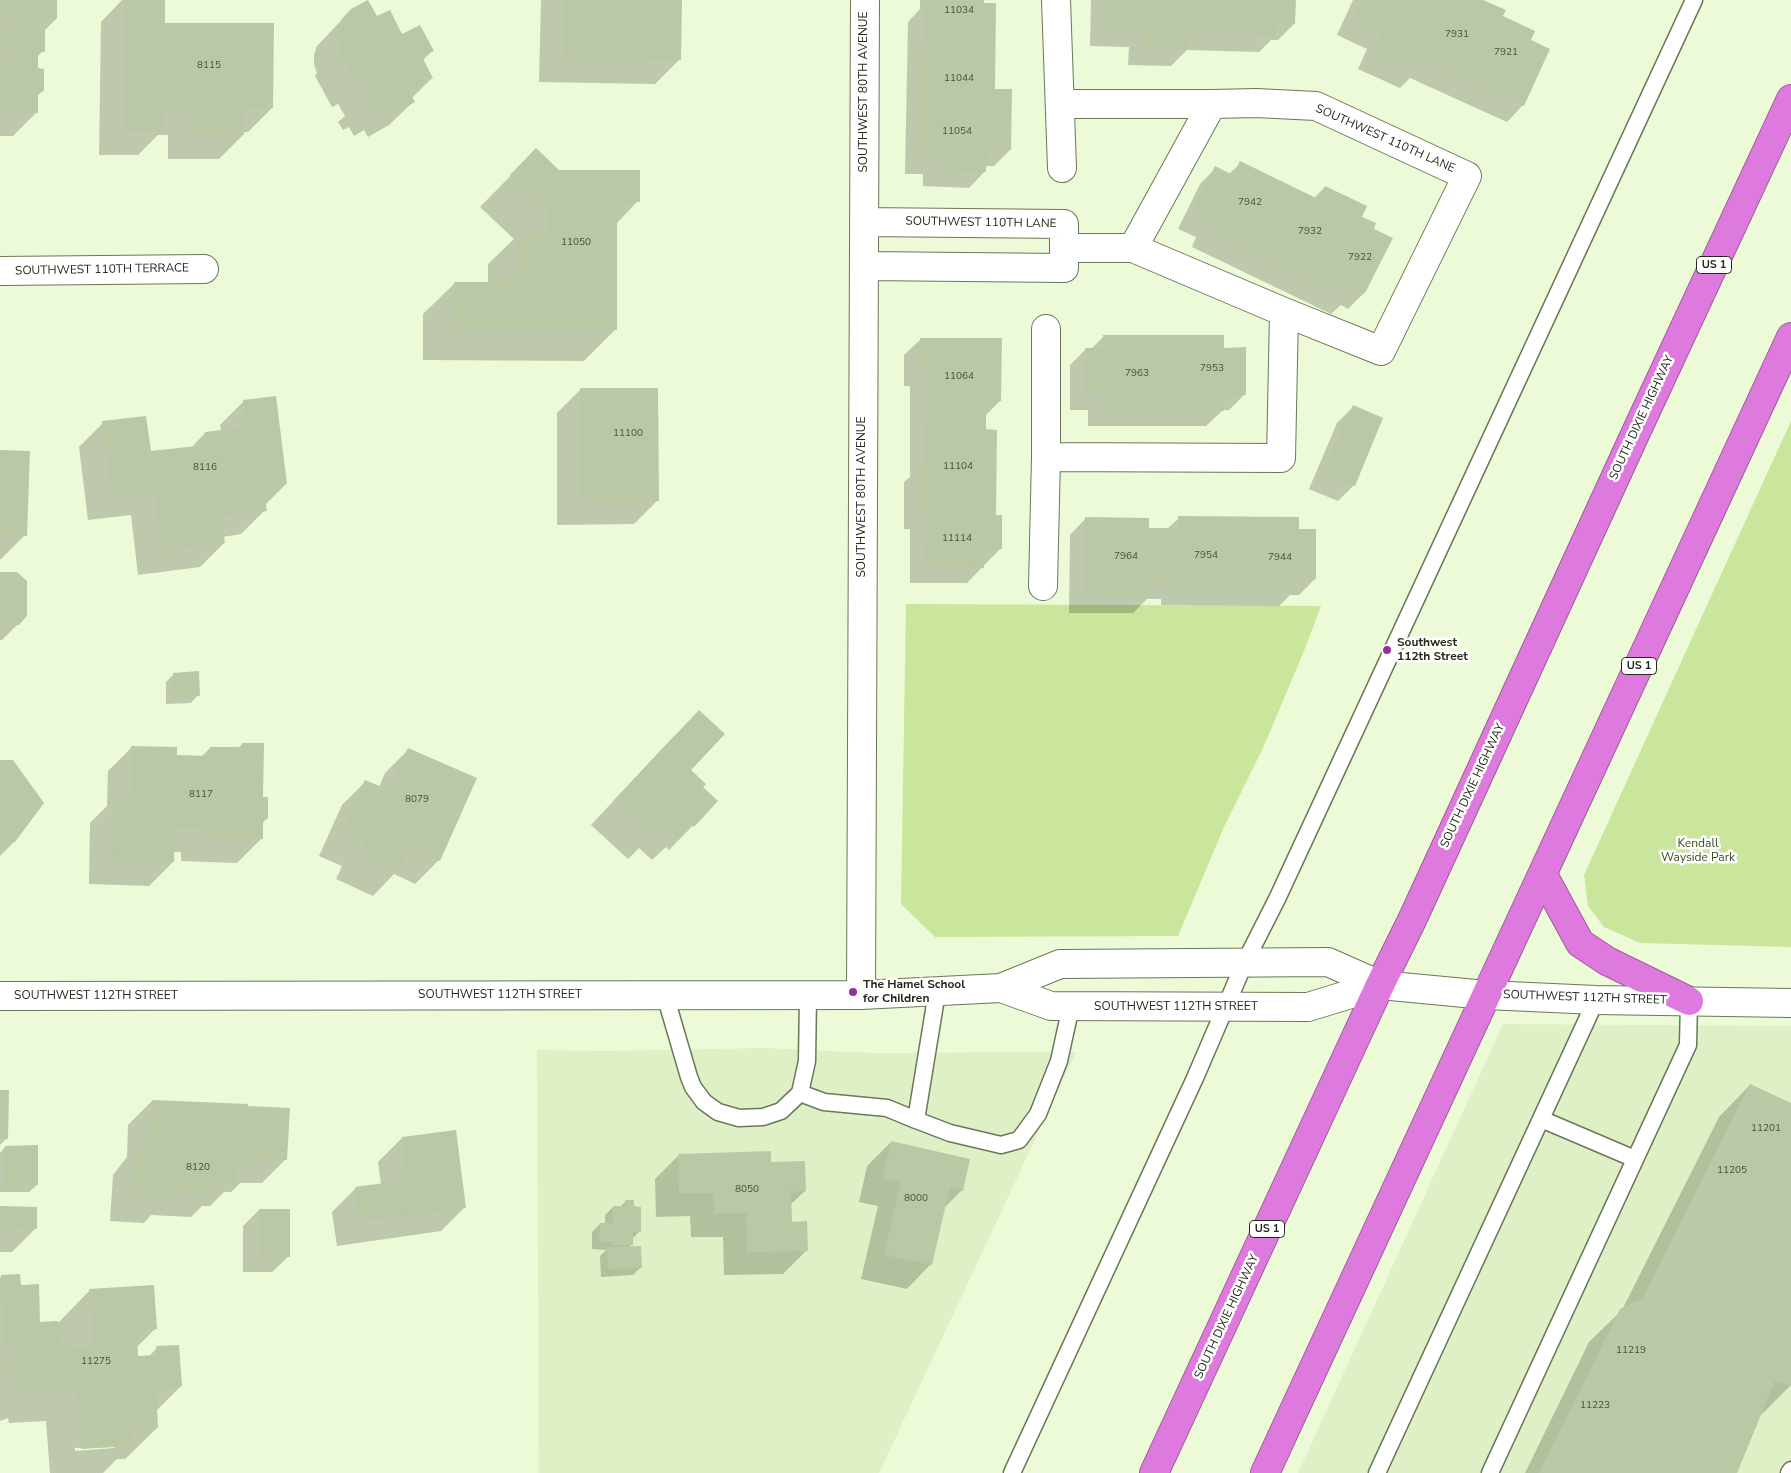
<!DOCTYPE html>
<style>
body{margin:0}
canvas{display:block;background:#ecfad7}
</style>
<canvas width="1791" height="1473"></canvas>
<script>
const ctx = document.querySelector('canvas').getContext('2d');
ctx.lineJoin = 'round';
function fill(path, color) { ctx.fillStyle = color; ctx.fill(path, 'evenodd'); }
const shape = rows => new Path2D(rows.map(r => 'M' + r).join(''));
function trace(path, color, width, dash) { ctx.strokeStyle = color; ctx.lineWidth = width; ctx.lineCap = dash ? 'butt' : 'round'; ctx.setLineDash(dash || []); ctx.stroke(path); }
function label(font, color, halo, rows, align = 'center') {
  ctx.font = font + ' "Nunito Sans",sans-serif'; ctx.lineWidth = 5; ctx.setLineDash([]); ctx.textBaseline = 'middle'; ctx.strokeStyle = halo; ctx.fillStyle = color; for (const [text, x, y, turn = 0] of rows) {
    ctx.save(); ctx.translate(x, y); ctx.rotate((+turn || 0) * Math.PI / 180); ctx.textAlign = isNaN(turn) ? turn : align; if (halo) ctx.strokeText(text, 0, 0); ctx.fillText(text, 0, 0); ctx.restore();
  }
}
fill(shape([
 [1503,1024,1791,1026,1791,1473,1298,1473],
 [763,1048,875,1053,1076,1052,879,1473,539,1473,537,1050,606,1051]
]), '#dff0c6');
fill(shape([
 [1791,421,1791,947,1640,943,1604,927,1588,906,1584,875],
 [906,604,1321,606,1304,651,1263,748,1224,827,1178,936,935,937,901,904]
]), '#cae69c');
fill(shape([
 [0,0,56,0,56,19,44,31,43,51,37,57,37,70,43,91,37,96,37,112,13,136,0,136],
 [122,0,164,0,163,24,272,108,248,132,243,132,243,135,219,159,168,159,168,135,158,135,138,155,99,155,101,22],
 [541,0,680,0,679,60,655,84,539,82],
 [920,0,983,0,993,90,1010,150,994,166,985,166,985,171,969,188,923,186,923,174,905,174,908,22,920,9],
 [1091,0,1295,0,1294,24,1278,40,1271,40,1259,52,1187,50,1171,66,1128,65,1129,47,1090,46],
 [1353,0,1480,0,1529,40,1523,105,1507,122,1410,78,1400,88,1358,69,1367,49,1337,35],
 [351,10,377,18,402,36,432,51,423,60,432,78,412,98,413,102,389,125,368,137,364,130,354,136,349,127,343,130,338,122,345,116,338,104,332,107,315,76,317,73,314,64,314,55,317,46],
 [536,150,559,171,638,201,616,224,616,329,584,361,423,360,423,314,455,283,488,283,488,264,514,239,480,207],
 [1241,163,1314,198,1325,187,1360,218,1364,293,1348,309,1341,305,1331,314,1192,247,1196,237,1178,229,1200,184,1216,168,1229,174],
 [1104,336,1222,349,1245,394,1229,410,1223,410,1206,426,1088,426,1088,410,1070,410,1070,365,1086,349,1091,349],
 [921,339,1000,401,985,416,985,430,1000,549,967,583,910,583,910,529,904,529,904,482,910,477,910,386,904,386,904,355],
 [581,389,658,500,634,524,557,525,557,413],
 [244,401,286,484,265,505,265,510,241,534,223,537,224,543,200,567,138,575,131,515,88,520,79,447,103,423,150,453,191,448,205,433,221,431,220,425],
 [1353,407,1354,485,1338,501,1309,489,1337,423],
 [0,451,25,535,1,559,0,559],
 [1086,518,1148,529,1167,529,1179,518,1297,531,1315,579,1299,595,1290,595,1279,606,1161,605,1161,599,1147,599,1133,613,1069,613,1070,535],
 [0,573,18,624,2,640,0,640],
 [174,674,198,695,191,703,166,704,166,682],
 [675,735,689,770,702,787,717,801,669,850,666,847,652,860,639,848,628,859,591,825],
 [242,744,267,818,262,824,261,839,237,863,181,861,181,852,173,852,173,862,149,886,89,884,90,823,107,806,108,771,132,747,175,756,201,757,210,748,238,749],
 [409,749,439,860,415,884,394,874,373,896,336,879,342,866,319,856,342,805,366,781,379,787,385,773],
 [0,761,15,841,0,856],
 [1750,1085,1791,1104,1791,1385,1759,1417,1736,1473,1525,1473,1589,1342,1622,1310,1719,1117],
 [0,1091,7,1138,0,1145],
 [152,1101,286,1159,262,1183,240,1183,231,1192,224,1192,210,1206,202,1206,191,1217,151,1215,144,1223,110,1221,113,1175,127,1157,128,1125],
 [402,1138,465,1207,441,1231,337,1246,332,1212,356,1188,381,1184,378,1162],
 [891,1142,962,1190,944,1208,930,1265,907,1289,861,1279,878,1206,859,1202,867,1166],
 [5,1147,37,1185,29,1192,0,1192,0,1153],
 [679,1155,770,1163,805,1191,790,1205,790,1223,807,1250,783,1274,724,1275,723,1237,691,1237,690,1216,656,1217,655,1179],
 [626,1201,633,1208,639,1232,632,1239,631,1245,628,1248,641,1267,633,1275,601,1277,600,1256,606,1250,592,1249,592,1232,600,1224,605,1224,605,1215,613,1207,620,1207],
 [0,1207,36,1228,12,1252,0,1252],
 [259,1210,289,1256,272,1272,243,1272,243,1226],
 [1,1277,20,1286,39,1324,59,1322,90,1290,156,1328,137,1347,137,1357,148,1357,157,1348,181,1386,156,1411,157,1428,125,1459,117,1459,103,1473,50,1473,46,1421,9,1423,8,1418,0,1421,0,1278],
 [117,1446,114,1448,75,1451,75,1448]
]), '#0003');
fill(shape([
 [0,0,57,0,57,19,39,19,40,30,45,30,45,52,38,51,38,68,44,69,44,91,38,91,38,113,9,112,9,102,0,102,0,72,10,72,9,50,0,50,0,31,9,31,9,19,0,19],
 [124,0,165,0,165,23,274,23,273,108,244,108,244,135,191,135,192,112,163,111,163,132,123,132],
 [368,0,377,16,390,10,402,34,420,25,434,51,422,57,433,78,409,91,415,102,392,114,388,107,378,113,373,104,367,107,361,98,369,93,363,81,356,84,338,51,341,49,338,40,338,30,341,20,351,9],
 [564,0,682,0,681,60,563,58],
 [935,0,984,0,984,3,996,3,995,89,1012,89,1011,150,987,150,986,172,938,171,938,158,920,158,923,4,935,4],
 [1106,0,1296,0,1295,24,1277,24,1276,36,1188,34,1188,50,1143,49,1144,31,1106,31],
 [1361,0,1483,0,1506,10,1503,16,1535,31,1531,40,1550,49,1524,106,1422,60,1417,72,1373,52,1382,33,1352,19],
 [536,148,559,170,640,170,640,202,617,202,617,330,454,329,454,282,519,282,519,232,548,232,547,210,510,175],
 [1240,161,1318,199,1325,186,1367,206,1362,217,1376,223,1374,229,1393,238,1365,293,1354,288,1349,299,1207,231,1211,221,1193,212,1215,166,1233,175],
 [1103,335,1224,335,1224,348,1246,347,1246,395,1224,394,1224,411,1103,411,1104,394,1085,394,1085,348,1104,348],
 [920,338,1002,338,1001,401,986,401,986,429,997,430,996,515,1002,515,1002,549,985,549,984,568,925,567,926,513,919,513,920,465,925,465,926,370,919,370],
 [580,388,658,388,659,501,580,501],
 [276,396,287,484,263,487,267,511,221,517,225,543,162,552,154,492,112,497,102,421,146,416,151,451,206,445,205,432,247,427,243,400],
 [1353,405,1383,418,1355,486,1324,473],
 [0,450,30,451,27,536,0,535],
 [1178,516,1299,517,1299,529,1316,529,1316,579,1296,579,1296,590,1177,590,1177,584,1151,583,1151,598,1085,597,1085,517,1149,518,1149,528,1178,528],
 [0,572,17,572,27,581,27,616,19,625,0,625],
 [199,671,200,696,174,697,173,673],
 [699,710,725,734,691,770,706,784,703,787,718,801,694,827,690,823,677,837,663,825,653,836,614,800],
 [242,743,264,743,263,797,268,797,268,819,263,819,263,839,204,838,205,828,175,828,174,862,112,861,113,798,131,798,131,746,177,747,177,755,209,756,210,747,242,747],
 [408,748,477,778,440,861,409,847,398,872,359,855,365,842,342,832,365,780,389,790],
 [0,760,13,760,44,803,15,842,0,841],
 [1750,1084,1791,1103,1791,1386,1775,1381,1737,1473,1539,1473,1620,1309,1643,1298],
 [0,1090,9,1090,8,1139,0,1139],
 [152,1100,248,1104,248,1106,290,1108,287,1160,256,1159,256,1169,236,1168,235,1182,216,1182,216,1194,169,1191,169,1199,134,1198,136,1149,142,1150,142,1140,150,1140],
 [456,1130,466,1208,360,1222,355,1187,407,1180,402,1137],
 [891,1141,970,1159,963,1191,950,1187,932,1265,884,1255,901,1182,883,1178],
 [38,1145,38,1185,5,1185,5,1146],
 [771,1151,771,1162,805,1161,806,1191,791,1192,792,1222,807,1221,808,1251,747,1252,746,1213,714,1214,714,1193,679,1193,678,1154],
 [625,1200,634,1200,634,1206,641,1207,641,1232,633,1232,633,1245,613,1245,614,1242,599,1242,600,1223,613,1223,613,1206,626,1206],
 [0,1206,37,1207,37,1229,11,1228,11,1236,0,1235],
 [259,1209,290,1209,290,1257,259,1257],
 [641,1246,642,1268,608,1269,607,1247],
 [20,1274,21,1285,39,1284,40,1322,58,1321,59,1350,93,1347,89,1289,154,1285,157,1329,137,1330,138,1356,157,1355,156,1346,179,1345,182,1386,156,1388,158,1428,131,1430,132,1446,81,1449,77,1390,40,1393,39,1387,29,1392,23,1392,16,1390,9,1382,7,1372,9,1366,19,1356,19,1349,5,1349,1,1275]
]), '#bac8a6');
const lane = shape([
 [665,995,689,1077,693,1087,704,1102,718,1112,739,1118,763,1117,781,1111,800,1093,807,1061,808,996],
 [800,1093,824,1102,887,1108,916,1120,937,992],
 [1541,1119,1635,1159],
 [916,1120,950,1133,1001,1145,1019,1140,1038,1114,1059,1061,1071,1006],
 [1012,1473,1195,1078,1244,964,1277,899,1694,0],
 [1377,1473,1596,1000],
 [1490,1473,1688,1045,1689,1001],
 [1789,1473,1791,1470]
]);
const street = shape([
 [1056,0,1062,168],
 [1061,104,1212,104],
 [1064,248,1133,248,1284,312,1381,351,1467,176,1316,106,1256,103,1212,104,1133,248],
 [864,266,1064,268,1064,224,864,222],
 [0,271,204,269],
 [1046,457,1281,458,1284,312],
 [1043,586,1046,457,1046,329],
 [861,995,865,0]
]);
const secondary = shape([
 [1001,988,1051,1006,1308,1007,1380,985],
 [0,996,861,995,1001,988,1060,964,1328,962,1380,985,1486,995,1596,1000,1791,1003]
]);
const highway = shape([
 [1543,875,1580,943,1607,961,1689,1001],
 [1154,1473,1380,985,1413,918,1637,430,1791,99],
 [1265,1473,1791,337]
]);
trace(lane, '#6b7759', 19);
trace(street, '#6b7759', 30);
trace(secondary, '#6b7759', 30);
trace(highway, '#9d5d99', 30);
trace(lane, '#fff', 16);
trace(street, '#fff', 28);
trace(secondary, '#fff', 28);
trace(highway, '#de7add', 28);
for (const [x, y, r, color] of [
 [1387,650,5,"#953196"],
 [853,992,5,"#953196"]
]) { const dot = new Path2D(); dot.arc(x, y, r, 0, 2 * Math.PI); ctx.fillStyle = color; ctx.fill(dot); trace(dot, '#fff', 2); }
label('10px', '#49503e', null, [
 ["11034",959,11],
 ["7931",1457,35],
 ["7921",1506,53],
 ["8115",209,66],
 ["11044",959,79],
 ["11054",957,132],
 ["7942",1250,203],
 ["7932",1310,232],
 ["11050",576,243],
 ["7922",1360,258],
 ["7953",1212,369],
 ["7963",1137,374],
 ["11064",959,377],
 ["11100",628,434],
 ["11104",958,467],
 ["8116",205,468],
 ["11114",957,539],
 ["7954",1206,556],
 ["7964",1126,557],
 ["7944",1280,558],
 ["8117",201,795],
 ["8079",417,800],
 ["11201",1766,1129],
 ["8120",198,1168],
 ["11205",1732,1171],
 ["8050",747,1190],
 ["8000",916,1199],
 ["11219",1631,1351],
 ["11275",96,1362],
 ["11223",1595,1406]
]);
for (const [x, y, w] of [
 [1714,265,35],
 [1639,666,35],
 [1267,1229,35]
]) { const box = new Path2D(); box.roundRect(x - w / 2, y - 8.5, w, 17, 4); ctx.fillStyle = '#fff'; ctx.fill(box); trace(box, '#23281b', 1); }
label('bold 11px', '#23281b', null, [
 ["US 1",1714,265],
 ["US 1",1639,666],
 ["US 1",1267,1229]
]);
label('12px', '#23281b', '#fff', [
 ["SOUTHWEST 80TH AVENUE",864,92,-90],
 ["SOUTHWEST 110TH LANE",1385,139,24],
 ["SOUTHWEST 110TH LANE",981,223,1],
 ["SOUTHWEST 110TH TERRACE",102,270,-1],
 ["SOUTH DIXIE HIGHWAY",1642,418,-65],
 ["SOUTHWEST 80TH AVENUE",862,497,-90],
 ["SOUTH DIXIE HIGHWAY",1473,786,-65],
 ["SOUTHWEST 112TH STREET",500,995],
 ["SOUTHWEST 112TH STREET",96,996],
 ["SOUTHWEST 112TH STREET",1585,998,2],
 ["SOUTHWEST 112TH STREET",1176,1007],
 ["SOUTH DIXIE HIGHWAY",1227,1317,-65]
]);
label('bold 12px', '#23281b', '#fff', [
 ["Southwest",1397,643],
 ["112th Street",1397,657],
 ["The Hamel School",863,985],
 ["for Children",863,999]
], 'left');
label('12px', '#3b4c18', '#fff', [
 ["Kendall",1698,844],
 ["Wayside Park",1698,858]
]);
</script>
